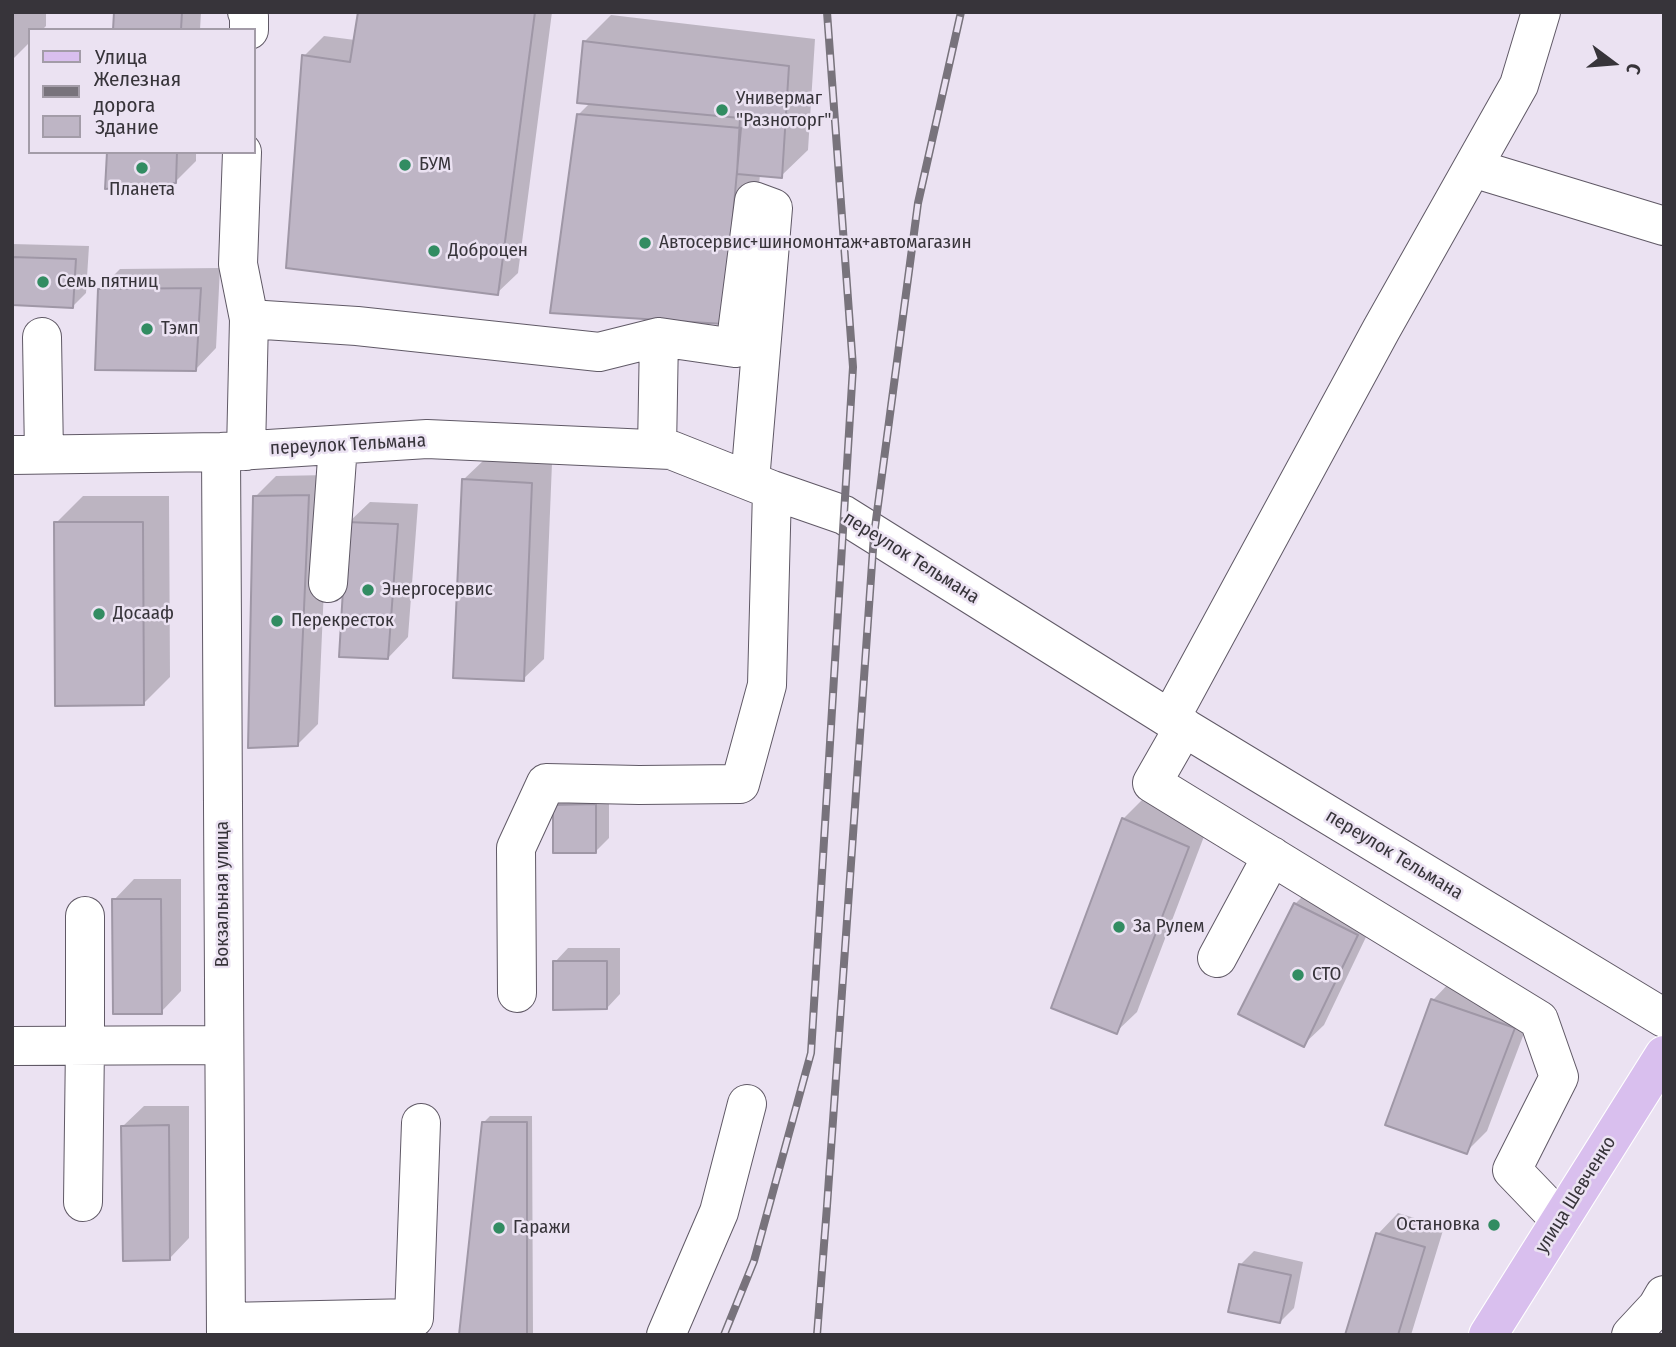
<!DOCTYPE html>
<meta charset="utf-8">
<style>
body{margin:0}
#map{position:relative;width:1676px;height:1347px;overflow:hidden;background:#ebe2f2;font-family:"Fira Sans Condensed",sans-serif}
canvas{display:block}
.frame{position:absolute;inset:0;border:14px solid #37343a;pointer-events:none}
.legend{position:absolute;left:28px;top:28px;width:228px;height:126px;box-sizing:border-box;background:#ebe2f2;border:2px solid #a39ca8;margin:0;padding:9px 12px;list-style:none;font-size:21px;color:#37343a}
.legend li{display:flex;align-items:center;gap:14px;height:35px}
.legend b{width:35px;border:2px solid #a39ca8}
.north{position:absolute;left:1578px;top:28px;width:70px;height:70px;-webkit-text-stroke:5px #ebe2f2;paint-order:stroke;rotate:106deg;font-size:19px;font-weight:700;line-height:28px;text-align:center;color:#37343a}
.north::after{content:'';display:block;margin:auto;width:24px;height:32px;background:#37343a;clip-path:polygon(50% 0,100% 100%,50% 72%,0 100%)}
</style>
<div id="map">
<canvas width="1676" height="1347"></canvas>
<div class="frame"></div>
<ul class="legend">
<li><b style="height:9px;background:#d9bfee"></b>Улица</li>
<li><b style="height:9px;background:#78737c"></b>Железная дорога</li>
<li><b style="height:19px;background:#beb5c5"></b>Здание</li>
</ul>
<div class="north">С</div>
</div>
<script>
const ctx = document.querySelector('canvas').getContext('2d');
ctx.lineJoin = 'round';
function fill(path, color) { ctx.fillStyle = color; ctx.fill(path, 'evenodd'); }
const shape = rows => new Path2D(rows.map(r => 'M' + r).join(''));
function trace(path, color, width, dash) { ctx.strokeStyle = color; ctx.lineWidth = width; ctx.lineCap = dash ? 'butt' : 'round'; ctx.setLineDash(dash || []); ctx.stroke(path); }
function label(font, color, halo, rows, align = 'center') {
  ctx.font = font + ' "Fira Sans Condensed",sans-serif'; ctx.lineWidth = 5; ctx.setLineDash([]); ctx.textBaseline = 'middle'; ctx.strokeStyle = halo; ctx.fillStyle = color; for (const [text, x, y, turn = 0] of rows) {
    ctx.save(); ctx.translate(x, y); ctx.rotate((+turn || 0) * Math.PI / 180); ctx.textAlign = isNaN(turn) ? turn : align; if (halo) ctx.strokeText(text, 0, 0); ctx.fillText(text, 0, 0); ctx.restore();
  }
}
fill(shape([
 [12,12,46,12,46,26,42,30,30,30,30,42,12,60],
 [116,12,201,12,200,30,115,30],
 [360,12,552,12,518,273,497,293,304,56,324,36,355,40],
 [611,15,815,39,808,150,781,176,760,174,749,296,578,115,591,102,584,42],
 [109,152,196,152,196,161,176,181],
 [12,244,89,246,86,293,72,307,12,303],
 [220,268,216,348,196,369,100,289,120,269],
 [484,460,552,463,544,659,523,679,463,480],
 [329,475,318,724,298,744,255,497,276,476],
 [83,496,169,496,170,677,143,704,56,523],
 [370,502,418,504,408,637,388,658,349,522],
 [609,791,609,838,596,851,555,805,568,792],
 [1144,798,1208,826,1137,1012,1116,1032,1123,819],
 [134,879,181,879,181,991,161,1012,114,900],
 [1316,883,1377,914,1324,1025,1303,1045,1295,904],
 [568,948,620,948,620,994,607,1008,555,962],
 [1453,979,1534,1007,1487,1131,1466,1152,1433,1000],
 [144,1106,189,1106,189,1238,169,1259,123,1126],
 [490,1116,532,1116,533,1335,461,1335,484,1122],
 [1398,1213,1444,1227,1411,1335,1347,1335,1378,1234],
 [1254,1251,1303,1262,1294,1308,1280,1322,1240,1265]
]), '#0003');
const building = shape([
 [114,12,182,12,181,30,113,30,114,12],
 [358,12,535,12,498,295,286,268,302,55,350,62,358,12],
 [583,41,789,66,782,178,737,174,740,118,577,103,583,41],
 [577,114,741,128,723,324,550,313,577,114],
 [107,152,177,152,176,183,105,189,107,152],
 [12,257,76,259,73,308,12,305,12,257],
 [201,288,196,371,95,370,98,289,201,288],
 [462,479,532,483,524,681,453,678,462,479],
 [309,495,298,746,248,748,253,496,309,495],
 [54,522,143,522,144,705,55,706,54,522],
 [347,522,398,524,388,659,339,657,347,522],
 [596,804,596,853,553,853,553,805,596,804],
 [1122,818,1189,847,1117,1034,1051,1008,1122,818],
 [112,899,161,899,162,1014,113,1014,112,899],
 [1294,903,1358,935,1304,1047,1238,1014,1294,903],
 [553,961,607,961,607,1009,553,1010,553,961],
 [1431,999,1515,1028,1467,1154,1385,1125,1431,999],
 [482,1122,527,1122,527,1335,459,1335,482,1122],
 [169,1125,170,1260,123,1261,121,1126,169,1125],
 [1376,1233,1425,1247,1398,1335,1345,1335,1376,1233],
 [1239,1264,1291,1275,1280,1323,1228,1312,1239,1264]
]);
fill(building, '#beb5c5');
trace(building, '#9f97a6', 2);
const minor = shape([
 [247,12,249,16,249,30],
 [242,152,238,264,249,319,246,451],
 [1473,168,1664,226],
 [249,319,357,326,599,352,659,337,735,348,754,201,773,208,750,481],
 [42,337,44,454],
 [657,449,659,337],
 [221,452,226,1335],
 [12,455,221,452,427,439,671,450,772,490,844,515,1170,719,1664,1018],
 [328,583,338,445],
 [1170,719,1381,330,1519,85,1541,12],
 [1184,727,1152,783,1539,1020,1559,1077,1512,1170,1560,1220],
 [1217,958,1272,856],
 [517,993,516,848,546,783,639,785,740,784,767,685,772,490],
 [12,1046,224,1045],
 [83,1202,85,1044,85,916],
 [226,1322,414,1318,421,1123],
 [666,1335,719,1212,747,1104],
 [1631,1335,1657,1307,1664,1295]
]);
const major = shape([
 [1488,1335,1664,1055]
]);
trace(minor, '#605966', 40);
trace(major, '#fff', 40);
trace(minor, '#fff', 38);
trace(major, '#d9bfee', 38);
const rail = shape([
 [724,1335,754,1261,811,1053,853,367,827,12],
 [817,1335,827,1206,874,535,918,203,961,12]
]);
trace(rail, '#78737c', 8);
trace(rail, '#ebe2f2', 5, [16]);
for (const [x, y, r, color] of [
 [722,110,7,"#328c62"],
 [405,165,7,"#328c62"],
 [142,168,7,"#328c62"],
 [645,243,7,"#328c62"],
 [434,251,7,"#328c62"],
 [43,282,7,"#328c62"],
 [147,329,7,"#328c62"],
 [368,590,7,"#328c62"],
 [99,614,7,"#328c62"],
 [277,621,7,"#328c62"],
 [1119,927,7,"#328c62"],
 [1298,975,7,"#328c62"],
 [1494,1225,7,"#328c62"],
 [499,1228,7,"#328c62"]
]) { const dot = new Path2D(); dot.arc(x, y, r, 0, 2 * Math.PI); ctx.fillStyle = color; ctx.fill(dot); trace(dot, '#ebe2f2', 2.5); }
label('19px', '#37343a', '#ebe2f2', [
 ["Универмаг",736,99],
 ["\"Разноторг\"",736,121],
 ["БУМ",419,165],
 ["Планета",142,190,"center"],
 ["Автосервис+шиномонтаж+автомагазин",659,243],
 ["Доброцен",448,251],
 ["Семь пятниц",57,282],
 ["Тэмп",161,329],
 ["Энергосервис",382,590],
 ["Досааф",113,614],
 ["Перекресток",291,621],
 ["За Рулем",1133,927],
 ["СТО",1312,975],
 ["Остановка",1480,1225,"right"],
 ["Гаражи",513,1228]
], 'left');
label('19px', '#37343a', '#ebe2f2', [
 ["переулок Тельмана",348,445,-3],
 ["переулок Тельмана",911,558,32],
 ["переулок Тельмана",1394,855,31],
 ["Вокзальная улица",223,894,-90],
 ["улица Шевченко",1576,1195,-58]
]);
</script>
